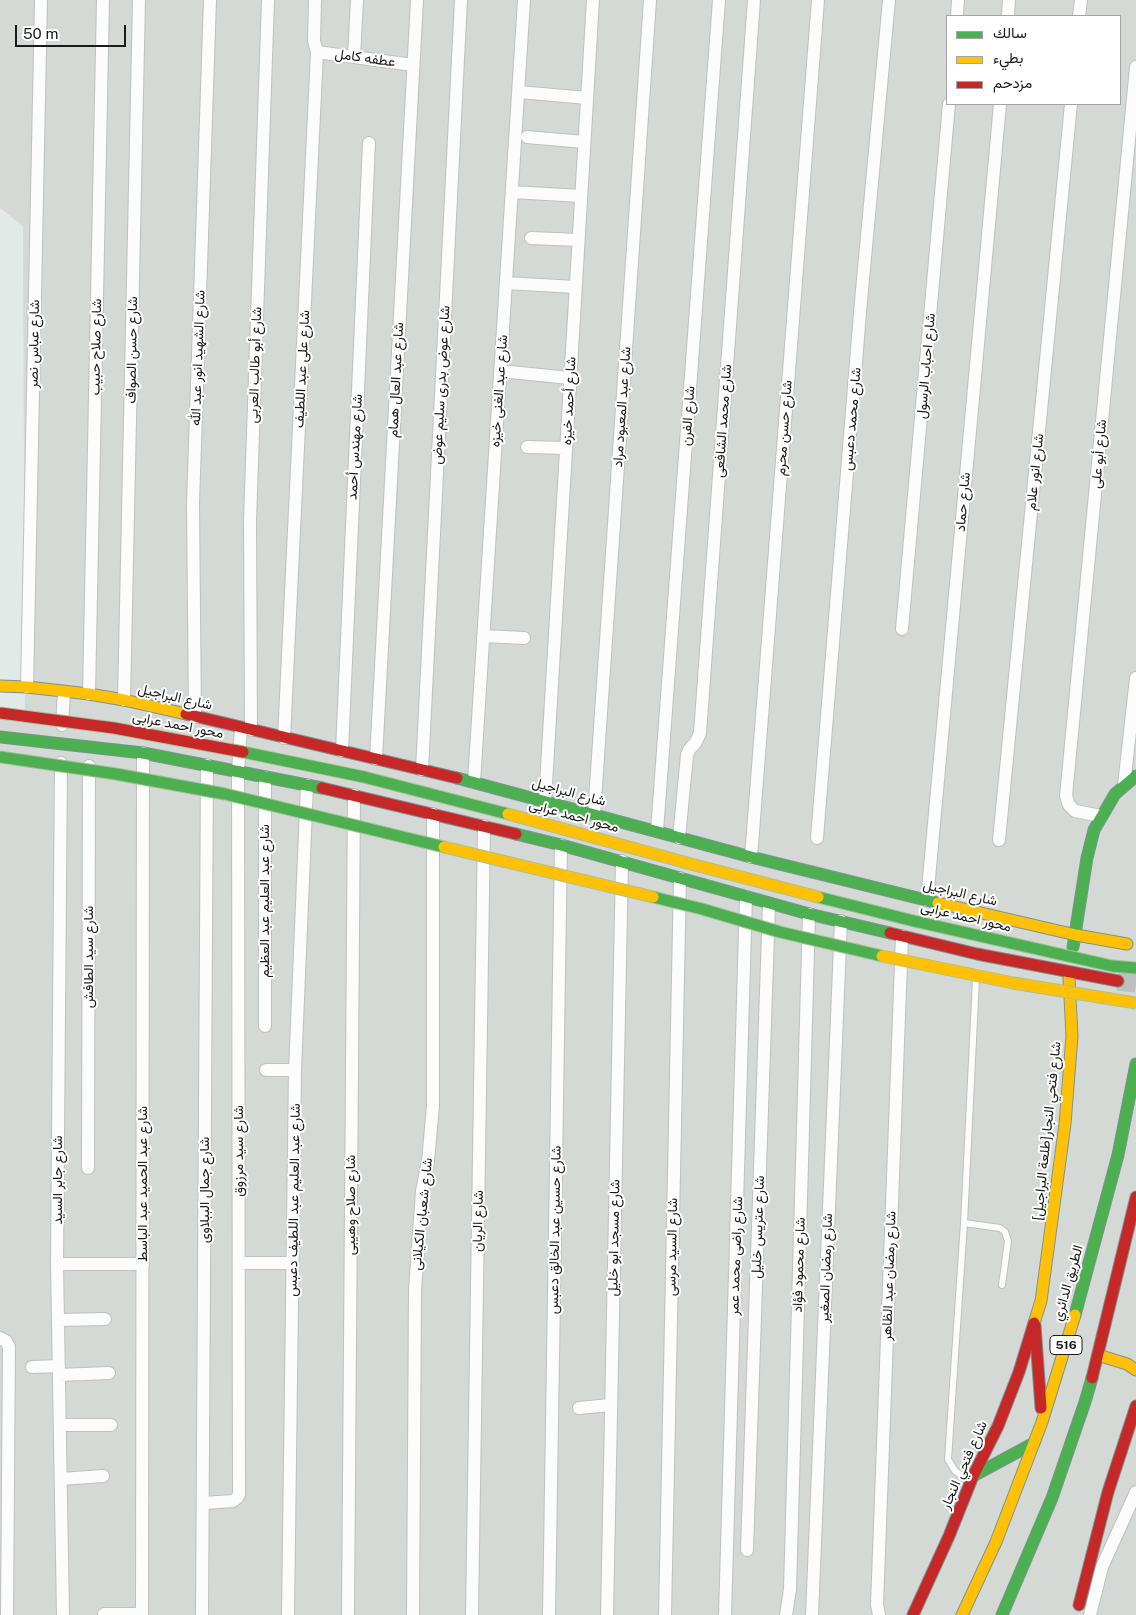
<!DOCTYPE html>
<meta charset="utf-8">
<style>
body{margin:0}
#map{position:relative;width:1136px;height:1615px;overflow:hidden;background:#e2eae7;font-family:"Public Sans",Vazirmatn,sans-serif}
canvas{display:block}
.legend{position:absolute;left:946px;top:15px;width:175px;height:90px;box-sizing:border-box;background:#fff;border:1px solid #a4a4a4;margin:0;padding:6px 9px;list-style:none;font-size:15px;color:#1b1b1b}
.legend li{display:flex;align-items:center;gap:10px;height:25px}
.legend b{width:25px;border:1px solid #a4a4a4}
.scale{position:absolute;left:15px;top:25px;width:111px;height:22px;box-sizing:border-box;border:2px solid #1b1b1b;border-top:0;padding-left:6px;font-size:15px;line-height:18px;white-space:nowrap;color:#1b1b1b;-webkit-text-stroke:4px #fff;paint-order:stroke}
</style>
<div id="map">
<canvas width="1136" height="1615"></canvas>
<ul class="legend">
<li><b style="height:6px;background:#4caf50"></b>سالك</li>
<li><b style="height:6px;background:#ffc107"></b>بطيء</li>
<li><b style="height:6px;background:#c62828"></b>مزدحم</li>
</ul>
<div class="scale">50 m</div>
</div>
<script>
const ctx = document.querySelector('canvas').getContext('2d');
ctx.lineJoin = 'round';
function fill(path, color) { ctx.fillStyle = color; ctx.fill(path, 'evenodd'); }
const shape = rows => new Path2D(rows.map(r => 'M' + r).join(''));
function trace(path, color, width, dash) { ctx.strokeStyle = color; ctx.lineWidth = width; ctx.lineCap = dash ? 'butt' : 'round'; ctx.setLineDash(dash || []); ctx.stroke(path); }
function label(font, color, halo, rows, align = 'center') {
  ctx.font = font + ' "Public Sans",Vazirmatn,sans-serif'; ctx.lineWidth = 4; ctx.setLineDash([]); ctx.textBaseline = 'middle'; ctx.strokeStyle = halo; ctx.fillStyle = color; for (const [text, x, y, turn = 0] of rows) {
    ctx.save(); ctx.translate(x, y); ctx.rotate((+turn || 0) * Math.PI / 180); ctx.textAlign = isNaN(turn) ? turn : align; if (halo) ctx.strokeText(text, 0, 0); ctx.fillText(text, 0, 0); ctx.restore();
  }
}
fill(shape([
 [0,0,1136,0,1136,1615,0,1615,0,719,25,720,23,226,0,208],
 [947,16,1120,16,1120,104,947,104]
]), '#d4d9d6');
trace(shape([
 [1118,981,1136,983]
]), '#bac1be', 19, [19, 9]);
const lane = shape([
 [964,1223,1000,1228,1005,1232,1008,1241,1002,1285],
 [968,1480,955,1471,948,1459,964,1223,976,979]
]);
const street = shape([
 [957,16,958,0],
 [1008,16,1009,0],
 [1079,16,1081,0],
 [317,52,413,65],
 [354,57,357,0],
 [519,92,587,98],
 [527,137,584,142],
 [512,192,581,196],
 [531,238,578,240],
 [506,283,575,287],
 [500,371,570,378],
 [527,447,566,448],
 [902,629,949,104],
 [483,636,524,638],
 [27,687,41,0],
 [89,694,103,0],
 [124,700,139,0],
 [195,717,193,503,210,0],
 [62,725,64,692],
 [251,730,250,520,268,0],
 [284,738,317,52,314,41,315,0],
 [342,751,369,143],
 [376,759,417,0],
 [61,763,57,1264,63,1615],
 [422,770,461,0],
 [265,777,265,1026],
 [474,782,524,0],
 [1124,785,1136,678],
 [545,801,593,0],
 [594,815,650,0],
 [1101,816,1075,811,1069,805,1066,796,1136,67],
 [657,831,719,0],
 [679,838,687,755,689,750,696,742,700,733,754,0],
 [817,838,861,301,889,0],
 [999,840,1071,104],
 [751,857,818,0],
 [927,900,1000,104],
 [266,1070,295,1070],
 [88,1168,89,766],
 [239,1263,293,1263],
 [57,1264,143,1264],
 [58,1320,105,1319],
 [0,1338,6,1341,9,1347,7,1615],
 [32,1367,59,1366],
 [59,1375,109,1373],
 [579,1408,610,1405],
 [60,1425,111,1425],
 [61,1479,103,1476],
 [204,1503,233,1501,237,1498,239,1494,238,771,241,728],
 [747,1550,769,904],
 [104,1614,142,1614],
 [142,1615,143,753],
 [202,1615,207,765],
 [288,1615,295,1070,307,785],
 [348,1615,354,795],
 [413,1615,415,1290,422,1191,428,1161,433,1106,433,814],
 [472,1615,484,826],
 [549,1615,561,845],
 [607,1615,622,861],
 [665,1615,680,878],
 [725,1615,746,897],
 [786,1615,790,1589,809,914],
 [812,1615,841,921],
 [879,1615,877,1605,902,936],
 [1090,1615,1102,1567,1136,1492]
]);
const fast = shape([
 [0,737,143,753,322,788],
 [457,778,751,857,938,903],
 [516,834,561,845,809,914,890,933],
 [1073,947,1087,858,1094,830,1115,794,1136,776],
 [1075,1315,1118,1155,1136,1064],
 [973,1476,1034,1443],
 [1002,1615,1052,1498,1085,1402,1092,1378]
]);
const slow = shape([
 [0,686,27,687,89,694,124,700,186,714],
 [938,903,1076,935,1127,944],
 [1034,1323,1041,1301,1065,1124,1072,1036,1069,979],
 [1098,1355,1127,1364,1136,1370],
 [962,1615,996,1542,1042,1422,1075,1315]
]);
const jam = shape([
 [186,714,457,778],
 [322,788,516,834],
 [890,933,977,954,1118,981],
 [1035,1325,1041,1408],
 [1092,1378,1136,1197],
 [1079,1605,1108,1492,1136,1406],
 [913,1615,949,1536,973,1476,998,1426,1019,1372,1034,1323]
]);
trace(lane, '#bdc1bf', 8);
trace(street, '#bdc1bf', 14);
trace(fast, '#7a9493', 13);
trace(slow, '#7a9493', 13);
trace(jam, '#7a9493', 13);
trace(lane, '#fbfcfb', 6);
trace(street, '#fbfcfb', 12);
trace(fast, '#4caf50', 11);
trace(slow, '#ffc107', 11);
trace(jam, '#c62828', 11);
const fastBridge = shape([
 [243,752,364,777,508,814],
 [0,757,116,774,225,794,444,847],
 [653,897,702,909,780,932,882,956],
 [818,897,914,921,1112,966,1136,968]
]);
const slowBridge = shape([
 [508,814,691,864,818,897],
 [444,847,653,897],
 [882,956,1013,983,1136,1003]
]);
const jamBridge = shape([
 [0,713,114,728,243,752]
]);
trace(fastBridge, '#a7c198', 13, []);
trace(slowBridge, '#a7c198', 13, []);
trace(jamBridge, '#a7c198', 13, []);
trace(fastBridge, '#4caf50', 11);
trace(slowBridge, '#ffc107', 11);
trace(jamBridge, '#c62828', 11);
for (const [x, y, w] of [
 [1066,1345,32]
]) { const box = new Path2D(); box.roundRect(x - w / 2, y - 9.5, w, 19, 4); ctx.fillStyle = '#fff'; ctx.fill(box); trace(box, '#1b1b1b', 1); }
label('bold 12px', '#1b1b1b', null, [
 ["516",1066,1345]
]);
label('14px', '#1b1b1b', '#fff', [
 ["عطفه كامل",365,58,8],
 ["شارع عباس نصر",34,344,-89],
 ["شارع صلاح حبيب",96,347,-89],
 ["شارع حسن الصواف",132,350,-89],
 ["شارع الشهيد انور عبد الله",198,358,-88],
 ["شارع أبو طالب العربى",255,365,-88],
 ["شارع احباب الرسول",926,366,-85],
 ["شارع على عبد اللطيف",302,369,-87],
 ["شارع عبد العال همام",396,380,-87],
 ["شارع عوض بدرى سليم عوض",441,385,-87],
 ["شارع عبد الغنى خيزه",499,391,-86],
 ["شارع أحمد خيزه",569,401,-87],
 ["شارع عبد المعبود مراد",622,407,-86],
 ["شارع الفرن",688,416,-86],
 ["شارع محمد دعبس",852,419,-85],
 ["شارع محمد الشافعى",723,421,-86],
 ["شارع حسن محرم",784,428,-86],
 ["شارع مهندس أحمد",355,447,-87],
 ["شارع أبو على",1099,454,-85],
 ["شارع انور علام",1035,472,-84],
 ["شارع حماد",963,502,-85],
 ["شارع البراجيل",175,697,13],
 ["محور احمد عرابى",178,725,11],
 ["شارع البراجيل",569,792,15],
 ["محور احمد عرابى",574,816,15],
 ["شارع البراجيل",960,893,13],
 ["شارع عبد العليم عبد العظيم",265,901,-90],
 ["محور احمد عرابى",966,917,13],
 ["شارع سيد الطافش",89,957,-90],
 ["شارع فتحي النجار[طلعة البراجيل]",1047,1131,-84],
 ["شارع سيد مرزوق",239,1151,-90],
 ["شارع جابر السيد",58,1180,-90],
 ["شارع عبد الحميد عبد الباسط",143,1184,-90],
 ["شارع جمال الببلاوى",205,1190,-90],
 ["شارع عبد العليم عبد اللطيف دعبس",294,1200,-89],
 ["شارع صلاح وهيبى",351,1205,-90],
 ["شارع شعبان الكيلانى",422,1214,-84],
 ["شارع الريان",478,1221,-89],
 ["شارع عتريس خليل",758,1227,-88],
 ["شارع حسين عبد الخالق دعبس",555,1230,-89],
 ["شارع مسجد ابو خليل",614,1238,-89],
 ["شارع السيد مرسى",672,1247,-89],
 ["شارع راضى محمد عمر",736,1256,-88],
 ["شارع محمود فؤاد",799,1265,-88],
 ["شارع رمضان الصغير",826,1268,-88],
 ["شارع رمضان عبد الظاهر",889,1276,-88],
 ["الطريق الدائري",1068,1283,-74],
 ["شارع فتحي النجار",964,1465,-66]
]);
</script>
